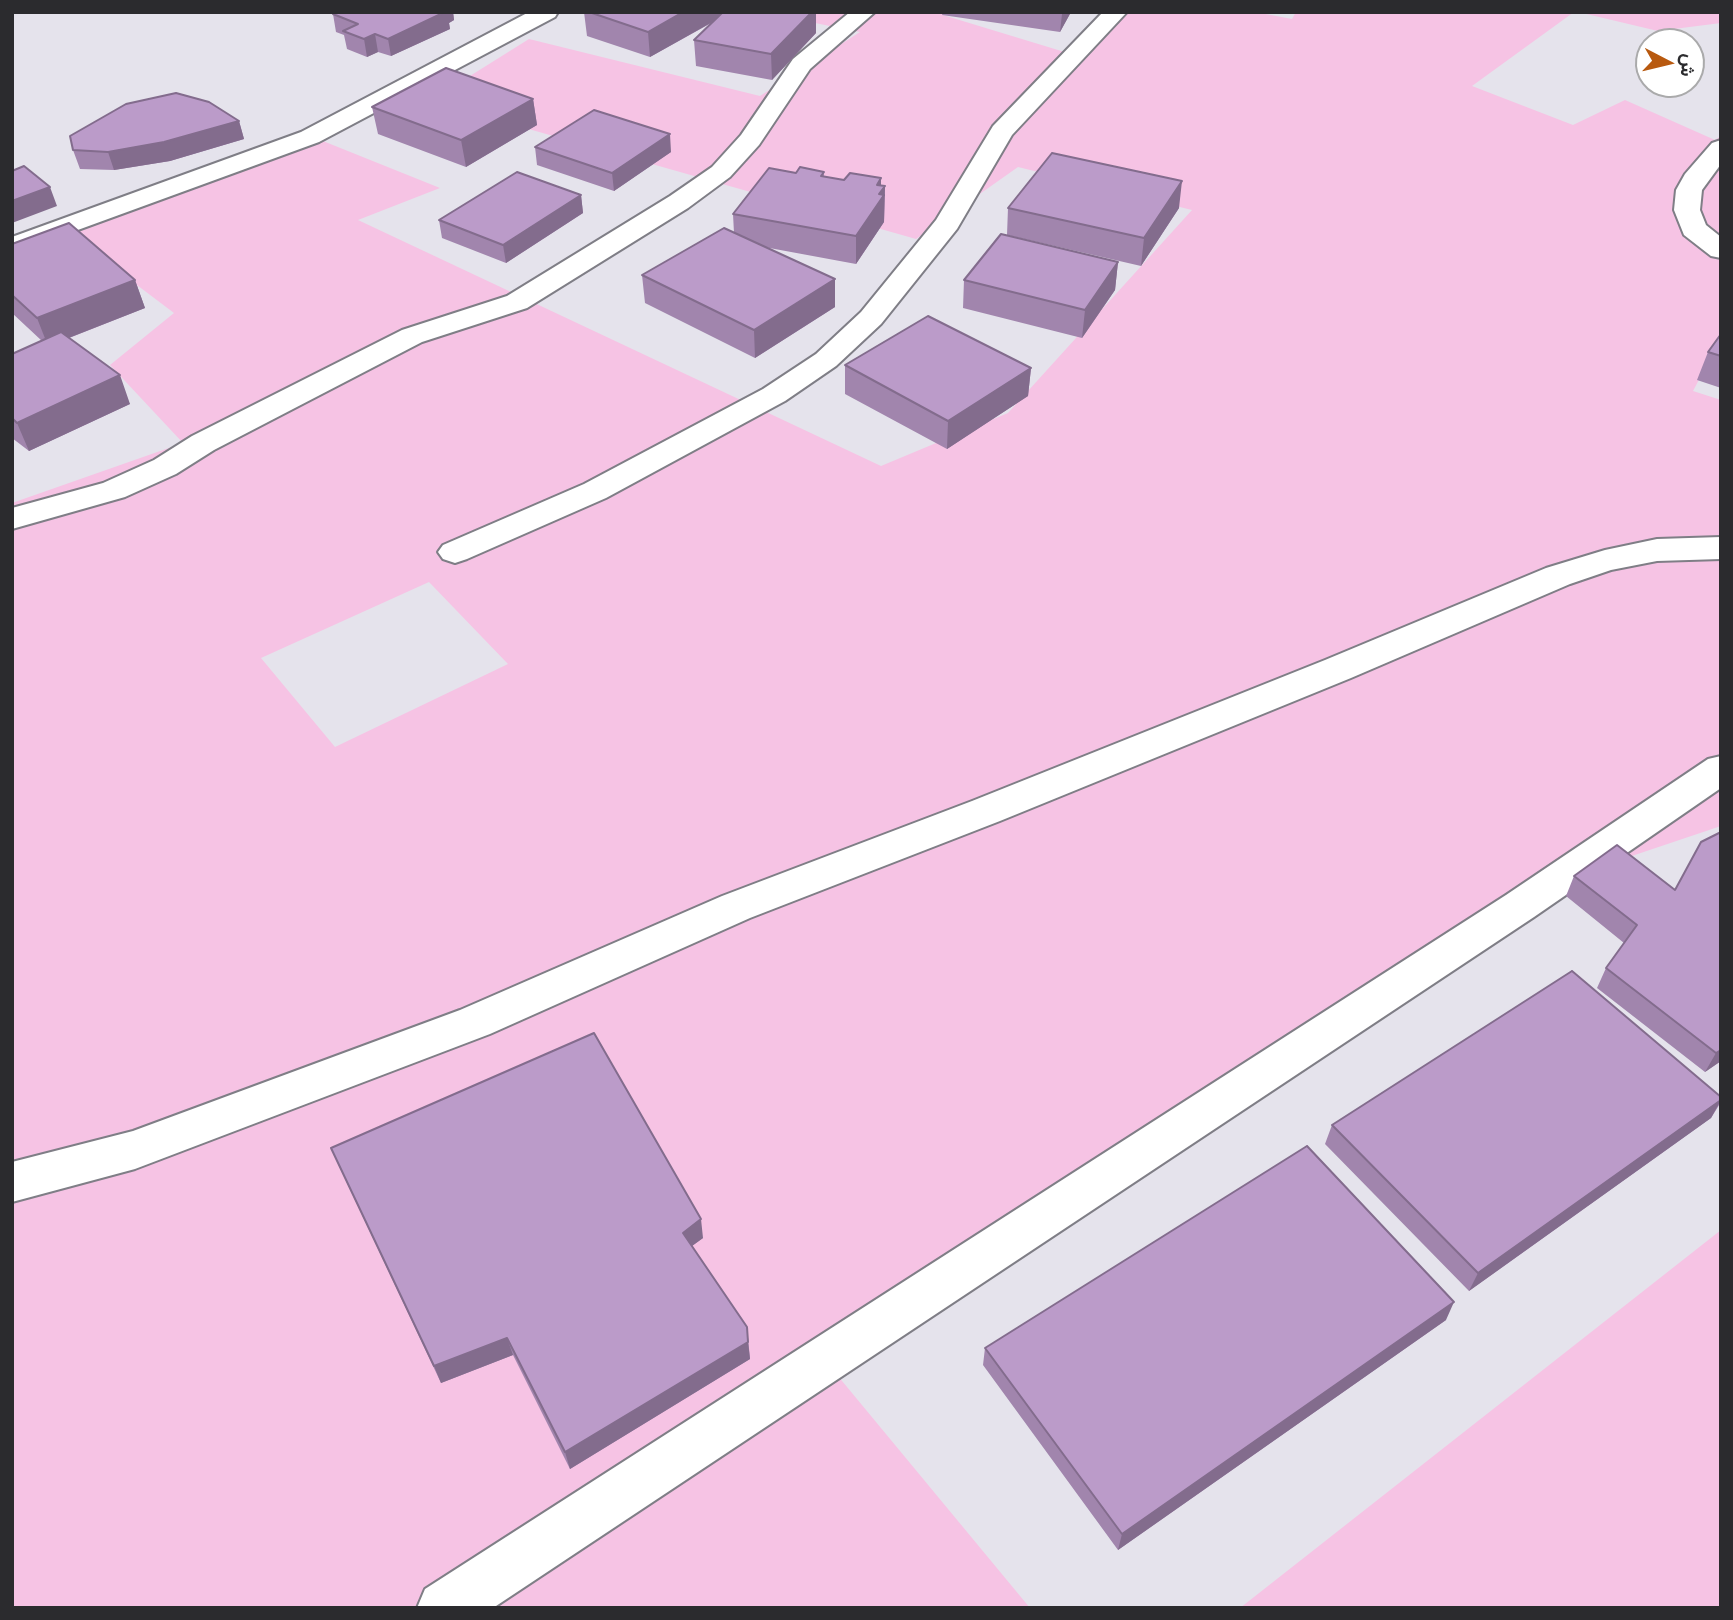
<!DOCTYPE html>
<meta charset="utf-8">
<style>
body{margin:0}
#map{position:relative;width:1733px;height:1620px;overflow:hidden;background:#e5e3ec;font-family:Raleway,Vazirmatn,sans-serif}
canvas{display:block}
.frame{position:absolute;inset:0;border:14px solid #2b2b2e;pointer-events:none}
.north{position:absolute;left:1635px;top:28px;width:70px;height:70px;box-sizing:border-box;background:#fff;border:2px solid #aaaaab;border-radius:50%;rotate:97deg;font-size:19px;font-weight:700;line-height:28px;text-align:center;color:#2b2b2e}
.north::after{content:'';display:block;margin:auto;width:24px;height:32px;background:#b8590f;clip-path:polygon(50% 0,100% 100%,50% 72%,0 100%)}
</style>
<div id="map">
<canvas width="1733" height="1620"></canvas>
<div class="frame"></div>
<div class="north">ش</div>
</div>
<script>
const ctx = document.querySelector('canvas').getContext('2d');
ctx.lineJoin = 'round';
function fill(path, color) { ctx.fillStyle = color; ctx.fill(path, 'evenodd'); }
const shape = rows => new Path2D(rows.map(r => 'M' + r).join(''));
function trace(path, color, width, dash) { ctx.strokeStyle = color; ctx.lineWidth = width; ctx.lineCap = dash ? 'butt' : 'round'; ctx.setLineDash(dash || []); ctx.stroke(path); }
fill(shape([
 [760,12,944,12,943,15,1081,57,1120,12,1255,12,1292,19,1296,12,1574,12,1472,86,1573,125,1625,100,1715,140,1721,136,1721,338,1693,391,1721,400,1721,826,1608,864,828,1364,1030,1608,12,1608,12,503,183,443,110,365,174,313,64,230,298,131,440,188,358,220,881,466,1008,413,1192,210,1018,167,916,239,430,101,529,39,760,96,860,32],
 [429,582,508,664,335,747,261,658],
 [1578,12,1721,12,1721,23,1658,31],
 [1721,1230,1721,1608,1240,1608]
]), '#f6c3e4');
const minor = shape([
 [529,12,558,12,555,17,319,142,12,254,12,237,301,132,529,12],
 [850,12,875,12,810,69,759,145,730,177,688,208,527,308,422,342,214,450,176,474,125,497,12,529,12,508,103,483,154,460,192,436,402,330,507,296,670,196,712,167,741,135,793,59,850,12],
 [1103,12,1127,12,1012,135,957,229,881,324,836,366,785,401,606,498,467,559,455,563,443,559,438,552,443,545,584,484,763,389,816,354,861,312,936,220,993,126,1103,12],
 [1721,140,1721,164,1702,190,1700,210,1706,225,1721,237,1721,258,1711,256,1684,235,1674,210,1676,190,1685,174,1712,143,1721,140],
 [1721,537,1721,559,1657,561,1611,570,1570,584,1351,678,1000,821,750,918,490,1034,135,1169,12,1202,12,1162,133,1131,460,1010,722,896,972,801,1325,660,1546,568,1605,550,1657,539,1721,537],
 [1721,756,1721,788,1534,917,493,1608,417,1608,425,1589,1506,895,1708,759,1721,756]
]);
trace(minor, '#7f7e86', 4);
fill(minor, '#fff');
fill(shape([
 [338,12,453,12,454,20,449,23,450,29,391,56,378,52,367,57,347,49,344,35,336,32,333,14],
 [584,12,816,12,816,33,772,80,696,66,694,40,713,22,650,57,587,36],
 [943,12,1071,12,1060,32,942,15],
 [533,99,537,125,466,167,378,134,372,107],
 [239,121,244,139,170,161,114,170,80,169,73,150],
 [535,147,671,152,614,191,537,165],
 [824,172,824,177,885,186,884,222,856,264,764,247,835,307,755,358,645,303,642,275,734,233,733,214],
 [581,195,583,213,506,263,442,238,439,220],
 [1008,208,1179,208,1141,266,1007,235],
 [12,244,135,280,145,308,69,338,130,404,29,451,12,438,12,354,42,341,12,313],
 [1118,262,1115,290,1082,338,963,308,964,280],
 [1721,334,1721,388,1697,380,1708,352],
 [845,365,1031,368,1028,396,947,449,845,394],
 [1721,832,1721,1061,1705,1072,1597,988,1606,968,1624,943,1566,896,1574,876,1675,890],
 [1721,1097,1721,1102,1711,1118,1469,1291,1325,1144,1332,1125],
 [331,1148,703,1238,692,1246,747,1327,750,1359,570,1469,513,1355,441,1383,339,1166],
 [1446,1320,1118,1550,983,1365,985,1348]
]), '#a185ad');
fill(shape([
 [440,12,453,12,454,20,449,23,450,29,391,56,388,39],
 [683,12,723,12,723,16,650,57,648,32],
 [812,12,816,12,816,33,772,80,771,54],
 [1063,12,1071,12,1060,32,1062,14],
 [375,34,378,52,367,57,364,39],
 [533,99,537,125,466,167,461,140],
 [239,121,244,139,170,161,114,170,108,152],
 [670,134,671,152,614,191,612,173],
 [881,178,881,192,885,186,884,222,856,264,856,236,877,185],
 [1182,181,1179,208,1141,266,1144,238],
 [50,187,57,206,12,223,12,201],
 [581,195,583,213,506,263,503,245],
 [1118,262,1115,290,1082,338,1085,310],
 [835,279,835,307,755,358,754,330],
 [135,280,145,308,48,346,37,318],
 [1031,368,1028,396,947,449,948,421],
 [120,375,130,404,29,451,17,423],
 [1721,1050,1721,1061,1705,1072,1716,1053],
 [1721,1100,1711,1118,1469,1291,1478,1273],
 [701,1219,703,1238,685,1251,683,1233],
 [1454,1302,1446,1320,1118,1550,1122,1534],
 [507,1338,513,1355,441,1383,434,1366],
 [748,1342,750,1359,570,1469,565,1452]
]), '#836c8d');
const building = shape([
 [338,12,445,12,388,39,375,34,364,39,343,31,358,24,333,14,338,12],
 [589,12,683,12,648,32,589,12],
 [723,12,812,12,771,54,694,40,723,12],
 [446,68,533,99,461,140,372,107,446,68],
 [176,93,209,102,239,121,164,142,108,152,73,150,70,136,126,104,176,93],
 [594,110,670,134,612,173,535,147,594,110],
 [1052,153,1182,181,1144,238,1008,208,1052,153],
 [24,166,50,187,12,201,12,171,24,166],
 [800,167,824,172,821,176,844,180,850,173,881,178,877,185,885,186,879,194,884,195,856,236,733,214,769,168,796,173,800,167],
 [517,172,581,195,503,245,439,220,517,172],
 [69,223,135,280,37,318,12,295,12,244,69,223],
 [724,228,835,279,754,330,642,275,724,228],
 [1001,234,1118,262,1085,310,964,280,1001,234],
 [928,316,1031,368,948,421,845,365,928,316],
 [61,332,120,375,17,423,12,418,12,354,61,332],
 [1721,334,1721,356,1708,352,1721,334],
 [1721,832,1721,1050,1716,1053,1606,968,1637,925,1574,876,1617,845,1675,890,1701,842,1721,832],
 [1572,971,1721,1097,1721,1100,1478,1273,1332,1125,1572,971],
 [594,1033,701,1219,683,1233,747,1327,748,1342,565,1452,507,1338,434,1366,331,1148,594,1033],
 [1307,1146,1454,1302,1122,1534,985,1348,1307,1146]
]);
fill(building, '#bb9bc9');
trace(building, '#836c8d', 2);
</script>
